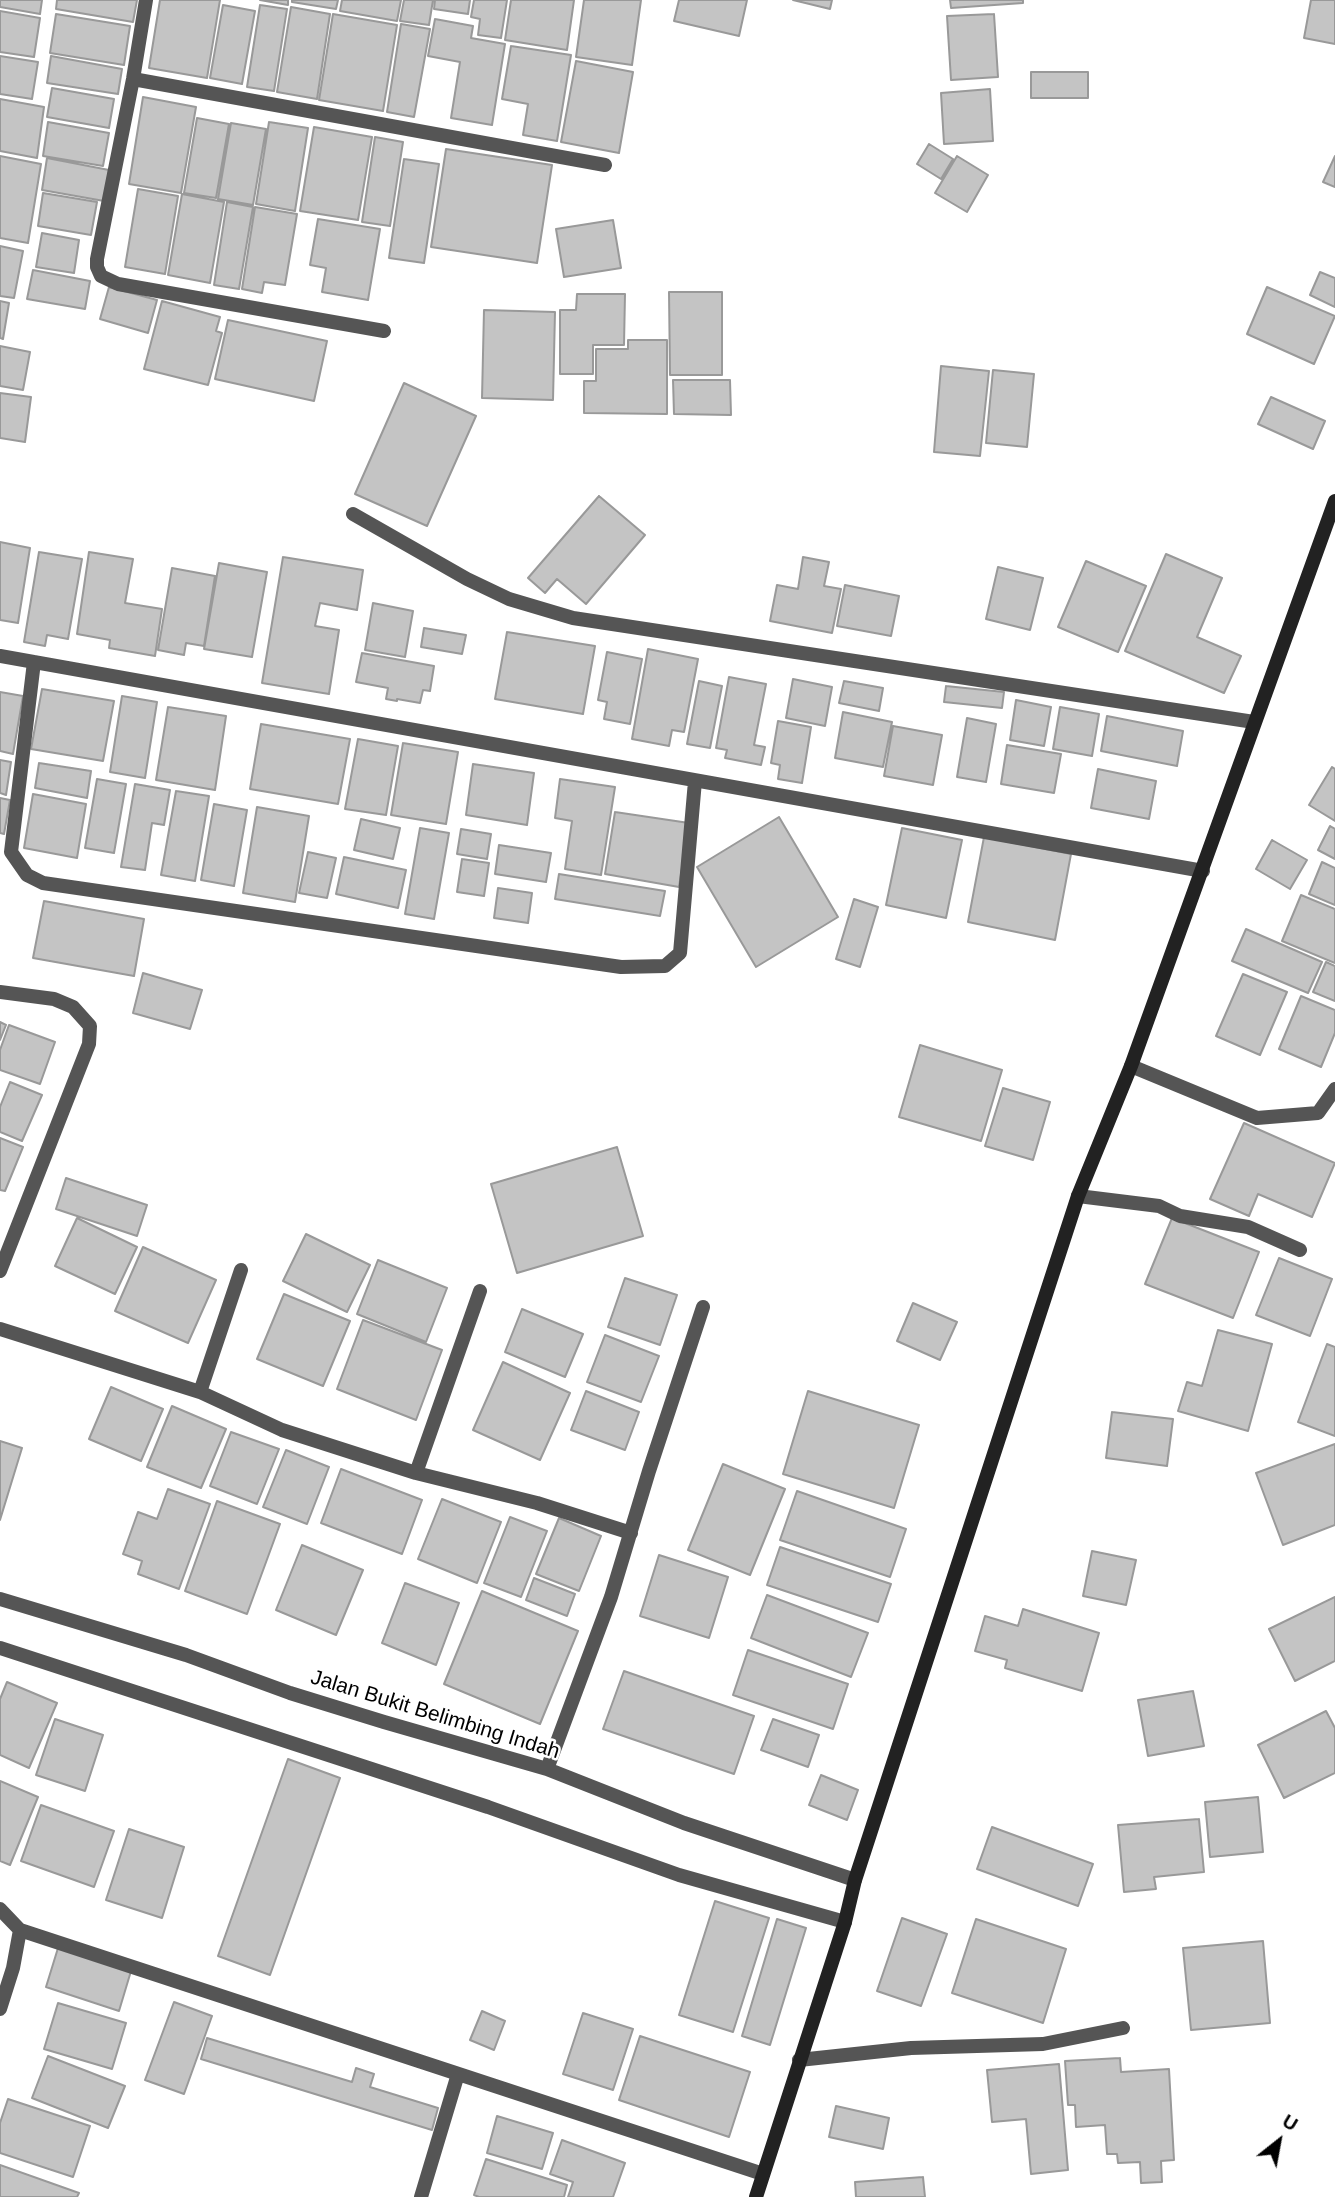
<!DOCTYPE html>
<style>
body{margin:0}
#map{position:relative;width:1335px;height:2197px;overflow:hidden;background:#fff;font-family:Arial,sans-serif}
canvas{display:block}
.north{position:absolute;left:1244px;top:2106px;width:70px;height:70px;-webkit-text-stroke:5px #fff;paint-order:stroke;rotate:31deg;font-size:19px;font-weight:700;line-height:28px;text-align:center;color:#000}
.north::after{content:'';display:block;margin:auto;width:24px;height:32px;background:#000;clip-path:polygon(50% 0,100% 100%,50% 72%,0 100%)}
</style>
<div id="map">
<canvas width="1335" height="2197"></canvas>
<div class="north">U</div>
</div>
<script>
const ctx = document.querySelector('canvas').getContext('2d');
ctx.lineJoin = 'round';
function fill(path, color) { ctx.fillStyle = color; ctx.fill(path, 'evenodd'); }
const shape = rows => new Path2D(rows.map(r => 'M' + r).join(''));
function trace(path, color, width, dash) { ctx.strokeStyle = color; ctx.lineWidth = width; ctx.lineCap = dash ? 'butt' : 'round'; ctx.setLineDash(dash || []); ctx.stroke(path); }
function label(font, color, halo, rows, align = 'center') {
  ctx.font = font + ' Arial,sans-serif'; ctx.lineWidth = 5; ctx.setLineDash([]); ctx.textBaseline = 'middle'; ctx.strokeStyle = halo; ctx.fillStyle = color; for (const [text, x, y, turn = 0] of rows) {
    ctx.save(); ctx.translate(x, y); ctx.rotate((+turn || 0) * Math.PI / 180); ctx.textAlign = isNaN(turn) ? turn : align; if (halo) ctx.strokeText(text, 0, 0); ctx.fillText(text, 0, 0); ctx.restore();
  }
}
const building = shape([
 [0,0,42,0,40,14,0,7,0,0],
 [57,0,137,0,133,22,56,9,57,0],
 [160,0,220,0,207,78,149,68,160,0],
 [260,0,288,0,288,5,260,0],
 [292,0,338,0,336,9,292,2,292,0],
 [342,0,401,0,397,21,340,11,342,0],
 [404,0,433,0,429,25,400,21,404,0],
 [435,0,470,0,468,14,434,9,435,0],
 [474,0,507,0,501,38,478,35,480,19,471,17,474,0],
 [511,0,574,0,567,50,505,40,511,0],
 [584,0,641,0,632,65,576,57,584,0],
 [679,0,747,0,739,36,674,21,679,0],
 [793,0,832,0,830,9,793,0],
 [950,0,1023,0,1023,3,951,8,950,0],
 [1311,0,1335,0,1335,44,1304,38,1311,0],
 [223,5,255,11,242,84,210,78,223,5],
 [260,5,287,9,274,91,247,87,260,5],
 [291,7,330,14,317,99,277,92,291,7],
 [0,11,40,18,34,57,0,52,0,11],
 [56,14,130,26,124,65,50,53,56,14],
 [333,14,397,25,383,111,319,100,333,14],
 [994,14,998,77,951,80,947,16,994,14],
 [435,19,473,26,471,38,505,44,492,125,451,118,460,62,428,56,435,19],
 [401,24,430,29,414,117,387,112,401,24],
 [511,46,571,55,557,141,523,135,528,104,502,99,511,46],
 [0,56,38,62,32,99,0,94,0,56],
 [51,56,122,69,118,94,47,83,51,56],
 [576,61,633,72,619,153,561,142,576,61],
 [1031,72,1088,72,1088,98,1031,98,1031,72],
 [52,88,114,99,109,128,47,117,52,88],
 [990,89,993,141,944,144,941,93,990,89],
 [143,97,196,107,181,193,129,184,143,97],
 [0,99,44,107,37,158,0,151,0,99],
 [197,118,229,124,216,198,184,193,197,118],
 [48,122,109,133,103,166,43,156,48,122],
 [269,122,308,128,295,211,256,204,269,122],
 [231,123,266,129,253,205,218,199,231,123],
 [314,127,372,137,358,220,300,211,314,127],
 [375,137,403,142,390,226,362,222,375,137],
 [929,144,953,159,941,179,917,164,929,144],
 [446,149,552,165,537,263,431,247,446,149],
 [0,156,41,164,28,243,0,238,0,156],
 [957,156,988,175,967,212,935,193,957,156],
 [1335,156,1335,187,1323,182,1335,156],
 [47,158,109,170,104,201,42,190,47,158],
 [404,159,439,164,424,263,389,258,404,159],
 [138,189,178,196,165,274,125,267,138,189],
 [43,193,97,202,91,235,38,226,43,193],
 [182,194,224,202,210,283,168,275,182,194],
 [227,202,253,207,239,289,214,285,227,202],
 [255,207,297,214,285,285,264,282,262,293,242,289,255,207],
 [318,219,380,229,368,300,322,292,326,268,310,265,318,219],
 [613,220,621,268,564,277,556,229,613,220],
 [42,233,79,240,74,273,36,267,42,233],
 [0,246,23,251,14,298,0,296,0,246],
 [33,270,90,281,85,309,27,299,33,270],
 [1320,272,1335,278,1335,307,1310,295,1320,272],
 [109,287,157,300,148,333,100,319,109,287],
 [1267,287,1335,316,1314,364,1247,334,1267,287],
 [669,292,722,292,722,375,670,375,669,292],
 [577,294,625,294,624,345,593,345,593,374,560,374,560,310,576,310,577,294],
 [0,301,9,303,3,339,0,338,0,301],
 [162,301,220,317,216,331,222,333,208,385,144,369,162,301],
 [484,310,555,312,553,400,482,398,484,310],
 [228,320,327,341,314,401,215,379,228,320],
 [628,340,667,340,667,414,584,413,584,381,596,381,596,349,628,349,628,340],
 [0,346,30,352,23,390,0,386,0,346],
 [941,366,989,371,980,456,934,452,941,366],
 [993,370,1034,374,1027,447,986,443,993,370],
 [673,380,730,380,731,415,674,414,673,380],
 [404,383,476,416,427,526,355,494,404,383],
 [0,393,31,397,25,442,0,438,0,393],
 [1271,397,1325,421,1313,449,1258,424,1271,397],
 [599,496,645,535,586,604,557,579,545,593,528,578,599,496],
 [0,542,30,548,18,623,0,620,0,542],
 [39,552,82,559,68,639,47,635,45,646,24,642,39,552],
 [89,552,133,559,125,603,162,609,155,656,109,648,110,640,77,634,89,552],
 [1166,554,1222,578,1197,637,1241,656,1224,693,1125,651,1166,554],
 [283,557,363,570,357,610,320,603,315,626,339,630,329,694,262,683,283,557],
 [803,557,829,562,824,586,841,589,832,633,770,621,777,585,798,589,803,557],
 [1086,561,1146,586,1118,652,1058,627,1086,561],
 [219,563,267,572,252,657,204,649,219,563],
 [998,567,1043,578,1030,630,986,619,998,567],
 [172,568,215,576,204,646,186,643,184,655,158,650,172,568],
 [845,585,899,596,891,636,837,626,845,585],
 [373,603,413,611,405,657,365,650,373,603],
 [424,628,466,635,462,654,421,647,424,628],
 [507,632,595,646,583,714,495,699,507,632],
 [648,649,698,659,684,732,672,730,669,746,632,739,648,649],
 [607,652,642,659,630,724,604,719,607,702,598,700,607,652],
 [362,653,434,666,430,691,423,690,420,703,397,699,397,701,386,699,388,688,356,682,362,653],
 [729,677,766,684,754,745,765,747,761,765,725,758,727,750,716,748,729,677],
 [793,679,832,687,825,726,786,718,793,679],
 [699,681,722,686,710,748,687,744,699,681],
 [844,681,883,688,879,711,839,703,844,681],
 [946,686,1004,692,1002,708,944,702,946,686],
 [42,689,114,701,103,761,31,749,42,689],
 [0,692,23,696,13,754,0,751,0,692],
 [122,696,157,702,145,778,110,772,122,696],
 [1016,700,1051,707,1044,746,1010,740,1016,700],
 [168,707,226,716,215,790,156,780,168,707],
 [1060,707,1099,714,1092,756,1053,749,1060,707],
 [843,712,892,722,883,767,835,758,843,712],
 [1107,716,1183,731,1177,766,1101,751,1107,716],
 [967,718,996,724,986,782,957,777,967,718],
 [778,721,811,727,802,783,778,779,780,765,771,763,778,721],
 [261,724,350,739,338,804,250,789,261,724],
 [893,726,942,735,933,785,884,776,893,726],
 [358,739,398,746,386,815,345,809,358,739],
 [403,743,458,752,446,824,391,815,403,743],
 [1007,745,1061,754,1054,793,1001,784,1007,745],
 [0,760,11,762,6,795,0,793,0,760],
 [39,763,91,771,87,798,35,788,39,763],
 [473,764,534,773,527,825,466,815,473,764],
 [1332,767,1335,769,1335,821,1309,805,1332,767],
 [1098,769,1156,781,1149,819,1091,808,1098,769],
 [97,779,126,784,114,853,85,848,97,779],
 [560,779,615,787,601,875,565,869,572,821,555,818,560,779],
 [135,784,170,790,164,825,152,823,145,870,121,867,135,784],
 [176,791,209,796,195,881,161,875,176,791],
 [33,794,86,804,77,858,24,848,33,794],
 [0,798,10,800,4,834,0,833,0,798],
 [214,804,247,810,234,886,201,880,214,804],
 [257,807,309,816,295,902,243,893,257,807],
 [615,812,689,823,679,887,605,874,615,812],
 [779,817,838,917,756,967,697,867,779,817],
 [361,819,400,828,393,859,354,850,361,819],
 [1330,826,1335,829,1335,859,1318,850,1330,826],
 [420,828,449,833,434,919,405,914,420,828],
 [902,828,962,840,946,918,886,905,902,828],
 [461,829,491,834,487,859,457,854,461,829],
 [984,837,1071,854,1055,940,968,922,984,837],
 [1272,840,1307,860,1290,889,1256,869,1272,840],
 [499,845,551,853,546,882,495,874,499,845],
 [308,852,336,858,327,898,299,893,308,852],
 [344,857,406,870,398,908,336,894,344,857],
 [462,859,489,863,484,896,457,892,462,859],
 [1322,862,1335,868,1335,905,1309,894,1322,862],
 [559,874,665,891,660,916,555,899,559,874],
 [498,888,532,893,528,923,494,918,498,888],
 [1301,895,1335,909,1335,963,1282,941,1301,895],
 [854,899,878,907,860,967,836,959,854,899],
 [44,901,144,919,134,976,33,958,44,901],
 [1246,929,1322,962,1308,993,1232,961,1246,929],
 [1326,962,1335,966,1335,1001,1313,992,1326,962],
 [143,973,202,990,190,1029,133,1013,143,973],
 [1243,974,1287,992,1260,1055,1216,1036,1243,974],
 [1301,996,1335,1010,1335,1033,1321,1067,1279,1049,1301,996],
 [0,1022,6,1025,0,1040,0,1022],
 [9,1025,55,1042,40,1084,0,1070,0,1050,9,1025],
 [920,1045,1002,1070,981,1141,899,1117,920,1045],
 [10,1082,42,1095,22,1141,0,1132,0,1107,10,1082],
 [1003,1088,1050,1102,1033,1160,985,1146,1003,1088],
 [1244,1123,1335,1163,1312,1217,1258,1194,1249,1216,1210,1199,1244,1123],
 [0,1138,23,1147,5,1191,0,1190,0,1138],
 [617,1147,643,1236,517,1273,491,1184,617,1147],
 [66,1178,147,1205,137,1236,56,1209,66,1178],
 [77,1218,137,1247,115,1294,55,1266,77,1218],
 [1172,1218,1259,1252,1233,1318,1145,1284,1172,1218],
 [306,1234,370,1265,347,1312,283,1281,306,1234],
 [143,1247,216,1280,188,1343,115,1311,143,1247],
 [1279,1258,1332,1279,1310,1336,1256,1315,1279,1258],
 [378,1260,447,1288,426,1342,357,1314,378,1260],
 [625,1278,677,1295,660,1345,608,1327,625,1278],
 [284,1294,350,1321,323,1386,257,1359,284,1294],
 [913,1303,957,1322,940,1360,897,1341,913,1303],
 [522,1309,583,1334,565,1377,505,1352,522,1309],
 [363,1320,442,1350,416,1420,337,1389,363,1320],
 [1218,1330,1272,1344,1248,1431,1178,1411,1187,1382,1202,1386,1218,1330],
 [605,1335,659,1356,641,1402,587,1382,605,1335],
 [1327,1344,1335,1347,1335,1436,1298,1422,1327,1344],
 [503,1362,570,1393,540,1460,473,1430,503,1362],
 [111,1387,163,1409,141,1461,89,1439,111,1387],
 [586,1391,639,1412,625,1450,571,1430,586,1391],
 [808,1391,919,1425,894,1508,783,1474,808,1391],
 [172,1406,226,1429,201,1488,147,1467,172,1406],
 [1112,1412,1173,1419,1167,1466,1106,1458,1112,1412],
 [231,1432,279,1449,257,1504,210,1486,231,1432],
 [0,1441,22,1448,0,1520,0,1441],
 [1335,1444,1335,1525,1283,1545,1256,1473,1335,1444],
 [286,1450,329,1467,307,1524,263,1507,286,1450],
 [723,1464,785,1489,750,1575,688,1550,723,1464],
 [341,1469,422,1500,402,1554,321,1523,341,1469],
 [168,1489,210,1504,179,1589,138,1574,142,1561,123,1554,138,1512,157,1519,168,1489],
 [797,1491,906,1529,890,1577,780,1540,797,1491],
 [442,1499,501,1522,477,1583,418,1559,442,1499],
 [217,1501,280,1524,247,1614,185,1591,217,1501],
 [510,1517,547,1531,521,1597,484,1583,510,1517],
 [559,1518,601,1536,579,1591,536,1574,559,1518],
 [302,1545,363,1570,336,1635,276,1610,302,1545],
 [780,1547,891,1584,878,1622,767,1585,780,1547],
 [1092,1551,1136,1560,1126,1605,1083,1596,1092,1551],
 [659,1555,728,1577,709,1638,640,1616,659,1555],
 [534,1578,575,1594,567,1616,526,1600,534,1578],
 [405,1583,459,1603,436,1665,382,1643,405,1583],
 [482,1591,578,1631,540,1724,444,1684,482,1591],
 [767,1595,868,1633,851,1677,751,1638,767,1595],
 [1335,1597,1335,1661,1295,1681,1269,1629,1335,1597],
 [1023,1609,1099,1633,1082,1691,1005,1668,1007,1660,975,1651,985,1616,1018,1626,1023,1609],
 [748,1650,848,1684,833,1729,733,1695,748,1650],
 [624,1671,754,1716,734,1774,603,1729,624,1671],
 [7,1682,57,1703,29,1768,0,1755,0,1699,7,1682],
 [1193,1691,1204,1746,1148,1756,1138,1700,1193,1691],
 [1326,1711,1335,1728,1335,1773,1284,1798,1258,1745,1326,1711],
 [55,1719,103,1735,85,1791,36,1775,55,1719],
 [773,1719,819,1735,808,1767,761,1750,773,1719],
 [288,1759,340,1778,270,1975,218,1956,288,1759],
 [821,1775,858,1790,847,1820,809,1805,821,1775],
 [0,1781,38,1797,10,1865,0,1861,0,1781],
 [1258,1797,1263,1852,1210,1857,1205,1802,1258,1797],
 [41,1805,114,1831,94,1887,21,1861,41,1805],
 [1199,1819,1204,1872,1154,1877,1156,1889,1124,1892,1118,1825,1199,1819],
 [992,1827,1093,1864,1078,1906,977,1869,992,1827],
 [129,1829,184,1847,162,1918,106,1900,129,1829],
 [715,1901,769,1918,733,2032,679,2015,715,1901],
 [902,1918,947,1934,921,2006,877,1991,902,1918],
 [777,1919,806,1928,770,2045,742,2036,777,1919],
 [976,1919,1066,1949,1043,2023,952,1993,976,1919],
 [1263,1941,1270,2023,1191,2030,1183,1948,1263,1941],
 [58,1948,131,1971,119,2011,46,1987,58,1948],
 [174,2002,212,2016,184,2094,145,2080,174,2002],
 [58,2003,126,2023,112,2069,44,2049,58,2003],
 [482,2011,505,2021,494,2050,470,2040,482,2011],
 [583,2013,633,2029,613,2090,563,2074,583,2013],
 [640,2036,750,2072,729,2137,619,2100,640,2036],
 [207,2038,352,2082,356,2068,374,2074,370,2087,438,2108,432,2130,201,2059,207,2038],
 [48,2056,125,2086,108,2128,32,2098,48,2056],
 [1120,2058,1121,2072,1169,2069,1174,2160,1161,2161,1162,2182,1141,2183,1140,2162,1118,2163,1117,2154,1107,2154,1105,2125,1076,2127,1075,2105,1068,2105,1065,2061,1120,2058],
 [1059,2064,1068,2170,1031,2174,1026,2119,992,2122,987,2070,1059,2064],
 [8,2099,90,2126,73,2177,0,2153,0,2123,8,2099],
 [836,2106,889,2118,883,2149,829,2137,836,2106],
 [497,2116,553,2133,542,2169,487,2153,497,2116],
 [562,2140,625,2163,613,2197,568,2197,573,2182,550,2174,562,2140],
 [486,2159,567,2185,564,2197,479,2197,474,2195,486,2159],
 [0,2165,79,2193,77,2197,0,2197,0,2165],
 [923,2177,925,2197,856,2197,855,2182,923,2177]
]);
fill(building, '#c4c4c4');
trace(building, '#999', 2);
trace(shape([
 [146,0,133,79,97,259,97,267,101,276,118,284,384,331],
 [133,79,605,165],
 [353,514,467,579,509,599,573,618,1254,722],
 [0,656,1203,871],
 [34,662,11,852,27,875,43,883,621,967,665,966,680,953,695,781],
 [0,992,54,999,73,1007,90,1026,89,1044,0,1271],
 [1131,1066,1257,1118,1318,1113,1335,1089],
 [1078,1196,1159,1206,1180,1216,1248,1227,1300,1250],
 [0,1329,200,1392,282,1430,416,1473,537,1503,631,1533],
 [200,1392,241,1270],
 [416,1473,480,1291],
 [0,1599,186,1655,290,1693,384,1722,547,1769,684,1823,855,1880],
 [0,1648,488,1807,679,1875,845,1922],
 [547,1769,611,1597,649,1471,703,1307],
 [0,1909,20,1930,13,1968,0,2009],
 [20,1930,763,2174],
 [799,2060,911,2048,1043,2044,1123,2028],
 [421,2197,458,2074]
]), '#555', 14);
trace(shape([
 [756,2197,845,1922,855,1880,1078,1196,1131,1066,1335,501]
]), '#222', 14);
label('21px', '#000', '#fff', [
 ["Jalan Bukit Belimbing Indah",435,1715,17]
]);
</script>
